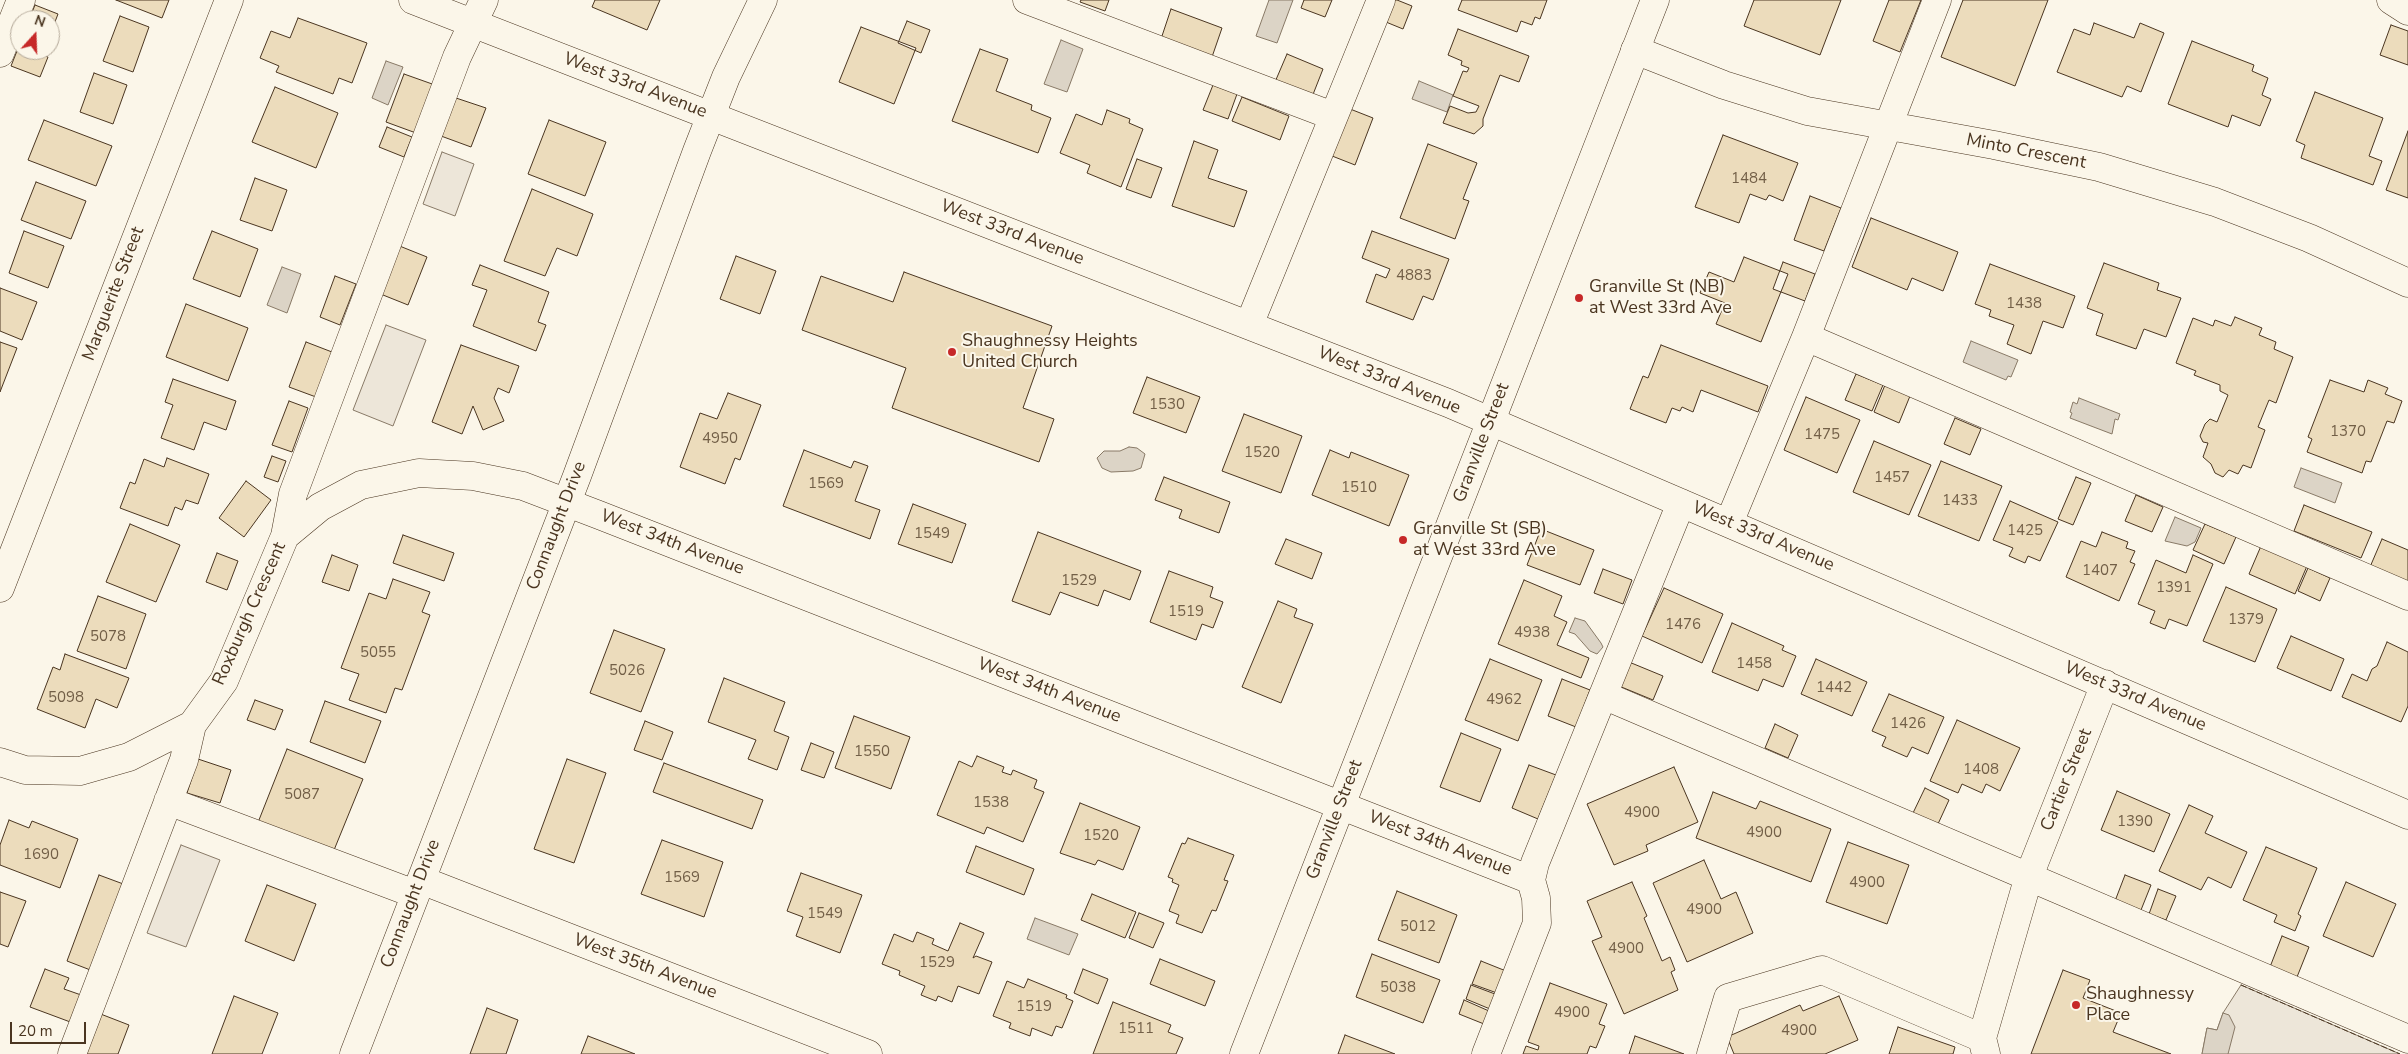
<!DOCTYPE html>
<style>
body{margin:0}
#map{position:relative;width:2408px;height:1054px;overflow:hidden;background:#fbf6e9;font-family:"Nunito Sans",sans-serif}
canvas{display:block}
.north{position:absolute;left:10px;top:10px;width:50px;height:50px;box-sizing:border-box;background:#fbf6e9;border:1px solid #b4a999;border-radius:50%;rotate:20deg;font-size:14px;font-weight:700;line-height:20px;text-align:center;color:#4a3520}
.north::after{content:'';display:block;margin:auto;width:18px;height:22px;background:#c62828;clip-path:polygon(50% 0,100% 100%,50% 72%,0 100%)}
.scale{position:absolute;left:10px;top:1022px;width:76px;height:22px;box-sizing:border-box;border:2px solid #4a3520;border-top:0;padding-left:6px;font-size:15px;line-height:18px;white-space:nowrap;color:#4a3520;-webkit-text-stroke:4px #fbf6e9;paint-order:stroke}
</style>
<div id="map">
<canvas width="2408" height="1054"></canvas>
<div class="north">N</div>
<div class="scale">20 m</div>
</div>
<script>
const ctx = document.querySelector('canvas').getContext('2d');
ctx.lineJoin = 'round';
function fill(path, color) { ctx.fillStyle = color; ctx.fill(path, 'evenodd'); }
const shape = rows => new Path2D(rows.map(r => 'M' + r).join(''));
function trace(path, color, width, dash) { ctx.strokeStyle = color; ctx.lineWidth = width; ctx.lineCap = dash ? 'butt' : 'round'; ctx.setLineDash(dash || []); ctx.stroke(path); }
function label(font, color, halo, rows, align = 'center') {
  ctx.font = font + ' "Nunito Sans",sans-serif'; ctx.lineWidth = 4; ctx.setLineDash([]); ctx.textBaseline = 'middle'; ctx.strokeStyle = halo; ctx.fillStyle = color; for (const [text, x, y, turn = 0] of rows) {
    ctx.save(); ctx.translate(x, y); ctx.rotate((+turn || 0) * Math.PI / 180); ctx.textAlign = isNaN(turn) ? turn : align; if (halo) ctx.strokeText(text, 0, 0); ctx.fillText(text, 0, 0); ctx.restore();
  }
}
const green = shape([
 [442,152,474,164,455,216,423,204,442,152],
 [386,325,426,340,393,426,353,410,386,325],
 [181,845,220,860,186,947,147,933,181,845],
 [2241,985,2400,1054,2202,1054,2207,1028,2217,1030,2223,1013,2241,985]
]);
fill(green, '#ede6d9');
trace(green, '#887966', 1);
const water = shape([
 [1269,0,1293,0,1277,43,1256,36,1269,0],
 [1061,40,1083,49,1067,92,1044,84,1061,40],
 [386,61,403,67,388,105,372,98,386,61],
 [1419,81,1453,95,1447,112,1412,99,1419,81],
 [282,267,301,274,287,313,267,305,282,267],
 [1971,341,2018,360,2011,377,2008,376,2006,380,1963,362,1971,341],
 [2079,398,2120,414,2118,420,2115,419,2112,434,2070,418,2072,413,2070,412,2073,402,2077,404,2079,398],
 [1129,447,1137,448,1145,454,1141,468,1133,471,1111,472,1102,468,1097,458,1104,451,1120,451,1129,447],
 [2301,468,2342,483,2335,503,2294,487,2301,468],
 [2175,517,2201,528,2195,542,2187,546,2165,541,2175,517],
 [1575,618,1585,621,1601,643,1603,647,1597,654,1590,651,1575,634,1569,632,1575,618],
 [1035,918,1078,934,1069,955,1027,939,1035,918],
 [2223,1013,2229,1015,2235,1027,2228,1054,2202,1054,2207,1028,2217,1030,2223,1013]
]);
fill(water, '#dcd4c6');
trace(water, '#887966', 1);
const building = shape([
 [116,0,169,0,162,18,116,0],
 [595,0,660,0,647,30,592,7,595,0],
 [1081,0,1109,0,1105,11,1080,2,1081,0],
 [1304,0,1332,0,1325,17,1301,8,1304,0],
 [1389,0,1397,0,1412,6,1403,29,1381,20,1389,0],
 [1462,0,1547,0,1540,19,1535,17,1532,25,1521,21,1517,32,1458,10,1462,0],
 [1754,0,1841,0,1820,55,1744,26,1754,0],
 [1889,0,1921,0,1900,52,1873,41,1889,0],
 [1963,0,2048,0,2015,86,1941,57,1963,0],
 [35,5,58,14,50,35,50,20,29,20,35,5],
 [1171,9,1222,28,1212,57,1161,39,1171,9],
 [120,16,149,27,133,72,103,61,120,16],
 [298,18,367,43,352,83,339,78,333,94,276,72,279,66,260,58,271,31,290,38,298,18],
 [907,21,930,30,921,53,898,43,907,21],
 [2094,23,2134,38,2140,23,2164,33,2141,92,2127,86,2122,97,2057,72,2074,29,2090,35,2094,23],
 [2391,25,2408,31,2408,65,2380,55,2391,25],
 [861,27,916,48,894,104,839,82,861,27],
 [1458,29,1529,56,1519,82,1500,75,1483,119,1483,126,1474,134,1443,123,1450,106,1468,113,1476,112,1479,106,1453,96,1463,71,1467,72,1469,68,1461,65,1462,61,1448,55,1458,29],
 [2192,41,2254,65,2252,71,2268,78,2262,95,2271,99,2260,126,2232,115,2228,127,2168,104,2192,41],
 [19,46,20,50,29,50,48,57,40,77,11,66,19,46],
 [980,49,1008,59,996,91,1032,105,1031,110,1051,118,1038,153,952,121,980,49],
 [1287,54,1323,69,1312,97,1275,82,1287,54],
 [94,73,127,85,113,124,80,112,94,73],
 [404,74,435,85,416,133,386,122,404,74],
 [1213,85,1237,94,1228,119,1203,110,1213,85],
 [275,87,338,113,316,168,252,142,275,87],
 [2315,92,2383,118,2369,156,2382,161,2373,185,2301,158,2305,145,2296,141,2315,92],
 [1242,97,1289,116,1280,140,1232,121,1242,97],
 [456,98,486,108,471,147,441,136,456,98],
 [1345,107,1373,118,1355,165,1327,154,1345,107],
 [1107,110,1130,119,1129,123,1143,129,1121,187,1087,173,1090,165,1060,153,1076,114,1102,125,1107,110],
 [44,120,112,146,96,186,28,160,44,120],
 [549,120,606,142,585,196,528,174,549,120],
 [387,127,412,137,404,157,379,147,387,127],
 [2408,131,2408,198,2386,190,2408,131],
 [1723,135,1798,163,1783,201,1769,195,1766,200,1750,194,1739,223,1695,207,1723,135],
 [1194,141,1218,150,1208,178,1247,191,1234,227,1172,206,1194,141],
 [1428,144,1477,163,1463,199,1469,201,1455,239,1400,218,1428,144],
 [1137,159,1162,168,1151,198,1126,189,1137,159],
 [255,178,287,190,272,231,240,220,255,178],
 [36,182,86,201,71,239,21,220,36,182],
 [532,189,593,214,577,256,557,248,545,276,504,261,532,189],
 [1810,196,1841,208,1824,251,1794,240,1810,196],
 [1871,218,1958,252,1943,291,1912,278,1907,290,1852,267,1871,218],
 [24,231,64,246,48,288,9,273,24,231],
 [212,231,258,249,240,297,193,279,212,231],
 [1372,231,1449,259,1433,300,1423,296,1413,320,1366,302,1376,274,1386,278,1390,269,1362,258,1372,231],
 [397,245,427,257,408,305,378,293,397,245],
 [736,256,776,271,760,314,720,299,736,256],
 [1744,257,1788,274,1761,342,1716,324,1725,303,1700,293,1709,272,1734,282,1744,257],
 [1783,262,1815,274,1805,301,1773,289,1783,262],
 [2104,263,2159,283,2157,290,2181,298,2166,337,2144,329,2136,349,2096,335,2103,314,2087,308,2104,263],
 [1990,264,2075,296,2063,328,2043,321,2031,354,2007,344,2014,325,1989,316,1991,310,1975,304,1990,264],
 [480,265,549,292,538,322,546,325,536,351,473,326,487,290,472,285,480,265],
 [904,272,1052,326,1023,408,1054,419,1039,462,892,408,906,368,802,330,821,276,893,302,904,272],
 [335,276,356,284,340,325,320,317,335,276],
 [0,288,37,302,22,340,0,331,0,288],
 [186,304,248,328,228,381,166,357,186,304],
 [2235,317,2262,328,2259,335,2276,342,2274,349,2293,357,2276,403,2269,400,2258,427,2265,430,2251,468,2243,465,2238,474,2229,470,2223,477,2215,473,2211,464,2203,457,2208,443,2203,442,2200,436,2205,424,2210,419,2217,422,2228,395,2220,391,2220,385,2194,375,2196,371,2176,363,2193,318,2213,326,2215,320,2231,326,2235,317],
 [0,342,17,348,0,392,0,342],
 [306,342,332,352,316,397,289,387,306,342],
 [461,345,519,366,509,393,498,388,494,398,504,421,483,430,473,406,462,434,432,422,461,345],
 [1661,345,1768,386,1758,412,1701,390,1693,412,1682,407,1680,411,1672,408,1666,423,1630,409,1643,376,1648,378,1661,345],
 [1856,374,1883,385,1872,411,1845,400,1856,374],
 [1147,377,1200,397,1186,433,1133,413,1147,377],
 [173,379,236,401,226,430,204,422,194,450,161,438,173,405,165,402,173,379],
 [2330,380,2364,392,2368,380,2388,388,2385,394,2402,401,2394,423,2387,421,2371,462,2366,461,2362,473,2307,452,2312,439,2308,437,2330,380],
 [1885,385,1910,396,1899,423,1874,412,1885,385],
 [728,393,761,405,740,460,735,458,725,484,680,467,700,413,717,419,728,393],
 [1806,397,1860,420,1837,473,1784,450,1806,397],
 [289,401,308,408,292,452,272,445,289,401],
 [1244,414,1302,436,1281,493,1222,471,1244,414],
 [1955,418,1981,429,1970,455,1944,444,1955,418],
 [1874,441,1931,465,1909,515,1853,492,1874,441],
 [804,450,851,468,854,461,868,466,855,501,880,510,870,539,783,506,804,450],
 [1330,450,1349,458,1351,452,1409,475,1389,526,1312,495,1330,450],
 [272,456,286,461,278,482,264,477,272,456],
 [167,458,209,474,198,504,186,500,182,510,175,507,168,526,120,508,130,482,135,484,144,459,164,467,167,458],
 [1941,461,2002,486,1979,541,1918,516,1941,461],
 [1164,477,1230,502,1219,533,1179,518,1182,510,1155,500,1164,477],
 [2076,477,2091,483,2073,525,2058,519,2076,477],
 [246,481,271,500,244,537,219,518,246,481],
 [2136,495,2163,507,2152,532,2125,521,2136,495],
 [2010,501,2058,522,2040,561,2028,556,2025,563,2009,556,2013,548,1993,540,2010,501],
 [913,504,966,524,952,563,898,544,913,504],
 [2304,505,2372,532,2361,558,2294,531,2304,505],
 [130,524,180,545,156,602,106,582,130,524],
 [2205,524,2236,537,2224,564,2193,550,2205,524],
 [1541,529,1594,550,1580,585,1527,565,1541,529],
 [1038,532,1141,571,1130,600,1104,590,1098,606,1060,592,1050,615,1012,601,1038,532],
 [2102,532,2128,542,2126,548,2135,551,2130,562,2135,564,2119,601,2066,577,2081,541,2096,547,2102,532],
 [403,535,454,553,444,581,393,563,403,535],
 [1286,539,1322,553,1312,579,1275,564,1286,539],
 [2382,539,2408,550,2408,582,2370,567,2382,539],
 [2261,546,2307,566,2295,594,2249,574,2261,546],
 [217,553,238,561,227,590,206,582,217,553],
 [332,555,358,565,349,591,322,582,332,555],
 [2193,555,2213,564,2187,626,2169,619,2165,629,2150,623,2155,611,2138,604,2156,560,2186,573,2193,555],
 [2308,568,2330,578,2320,601,2298,591,2308,568],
 [1603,569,1632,580,1623,604,1594,593,1603,569],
 [1169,571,1213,587,1210,597,1223,602,1213,628,1202,624,1196,640,1150,622,1169,571],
 [393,579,430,592,422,612,430,615,402,690,395,688,386,713,349,700,359,674,341,668,369,593,386,599,393,579],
 [1524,580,1562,596,1554,616,1567,622,1557,645,1589,658,1581,678,1498,644,1524,580],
 [2226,587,2277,609,2255,662,2203,641,2226,587],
 [1664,588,1723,614,1702,663,1642,636,1664,588],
 [98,596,146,614,126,669,77,651,98,596],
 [1278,601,1297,609,1294,617,1313,624,1281,703,1242,687,1278,601],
 [1732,623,1784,646,1782,650,1796,656,1783,687,1763,679,1758,691,1712,672,1732,623],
 [614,630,665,649,641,712,590,693,614,630],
 [2291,636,2344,659,2331,691,2277,668,2291,636],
 [2387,642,2408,652,2408,706,2401,722,2342,697,2352,674,2367,681,2372,669,2377,666,2387,642],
 [65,654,129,678,117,708,96,699,85,728,37,709,53,667,60,670,65,654],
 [1490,659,1542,680,1518,741,1465,720,1490,659],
 [1816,659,1867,682,1852,716,1801,694,1816,659],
 [1629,662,1663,676,1653,700,1619,686,1629,662],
 [724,678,785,702,774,731,789,737,777,770,748,759,756,740,708,722,724,678],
 [1562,679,1590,690,1576,727,1548,716,1562,679],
 [1889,694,1944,717,1928,754,1912,747,1907,757,1882,746,1886,737,1872,731,1889,694],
 [255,700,283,710,275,730,247,720,255,700],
 [325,701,381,721,365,763,310,742,325,701],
 [854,716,910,737,891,789,835,768,854,716],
 [1957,720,2020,748,2000,791,1986,784,1982,793,1962,784,1958,793,1930,781,1957,720],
 [645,721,673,732,662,760,634,750,645,721],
 [1775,724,1798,735,1788,758,1765,748,1775,724],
 [1461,733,1501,749,1480,802,1440,787,1461,733],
 [811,743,834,752,824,778,801,770,811,743],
 [287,749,363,779,332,855,257,825,287,749],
 [977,756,1004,767,1002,772,1011,775,1013,770,1037,780,1034,788,1044,792,1023,842,987,827,984,834,937,815,959,761,972,767,977,756],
 [198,759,231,770,220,803,187,793,198,759],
 [567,759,606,773,574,863,534,849,567,759],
 [664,763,763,800,752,829,653,792,664,763],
 [1529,765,1556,775,1538,819,1512,808,1529,765],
 [1674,767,1698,822,1646,845,1648,851,1614,865,1587,804,1674,767],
 [1925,788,1949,800,1938,824,1913,813,1925,788],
 [2117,791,2170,814,2154,852,2101,830,2117,791],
 [1713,792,1756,809,1760,801,1831,829,1811,882,1696,838,1713,792],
 [1080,803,1140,827,1123,870,1098,860,1095,865,1060,853,1080,803],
 [2189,805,2213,816,2205,833,2247,852,2231,888,2208,877,2201,890,2159,871,2189,805],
 [9,820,29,828,32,821,78,839,60,888,0,865,0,845,9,820],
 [1188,838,1234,855,1224,880,1228,881,1216,911,1212,910,1202,933,1176,923,1179,915,1169,911,1179,885,1172,882,1173,879,1168,877,1182,843,1185,844,1188,838],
 [662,840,723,862,704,917,641,894,662,840],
 [1848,842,1909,865,1887,924,1826,902,1848,842],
 [976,846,1034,869,1024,895,966,872,976,846],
 [2266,847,2317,868,2298,914,2301,916,2295,931,2274,922,2277,915,2243,900,2266,847],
 [1704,860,1721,899,1736,892,1753,933,1687,962,1653,883,1704,860],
 [801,873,862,895,840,953,796,936,803,917,787,911,801,873],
 [99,875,126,885,93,971,67,961,99,875],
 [2125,875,2151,885,2141,910,2115,901,2125,875],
 [1632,882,1647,916,1644,918,1662,961,1670,957,1675,970,1671,972,1678,990,1624,1014,1592,941,1602,937,1587,901,1632,882],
 [2346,882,2396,904,2373,957,2323,936,2346,882],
 [267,885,316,904,294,961,245,941,267,885],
 [2158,889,2176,896,2166,920,2149,914,2158,889],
 [1397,891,1457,915,1439,963,1378,940,1397,891],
 [0,892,26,901,8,947,0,944,0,892],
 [1092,894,1136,912,1125,938,1081,920,1092,894],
 [1139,913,1164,923,1153,948,1129,938,1139,913],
 [960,923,984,933,973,958,976,956,992,962,979,994,958,986,952,1002,938,996,936,1001,921,995,925,986,899,975,900,971,882,964,894,934,913,942,917,932,934,939,932,944,948,951,960,923],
 [2282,936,2309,947,2297,977,2270,967,2282,936],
 [1372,954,1440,980,1423,1023,1356,997,1372,954],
 [1160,959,1215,981,1205,1006,1150,984,1160,959],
 [1481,961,1506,971,1497,993,1472,984,1481,961],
 [45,969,69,978,64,989,84,996,73,1023,30,1007,45,969],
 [1083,969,1108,979,1098,1004,1074,993,1083,969],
 [2063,970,2090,980,2083,998,2121,1013,2113,1032,2171,1054,2031,1054,2063,970],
 [1028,979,1067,995,1066,998,1073,1001,1062,1028,1056,1026,1052,1036,1032,1028,1030,1036,1009,1028,1011,1023,993,1016,1007,981,1024,988,1028,979],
 [1550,983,1607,1004,1599,1024,1605,1026,1596,1048,1590,1046,1587,1054,1523,1054,1526,1046,1538,1050,1539,1046,1528,1042,1550,983],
 [1471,985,1495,994,1490,1009,1466,999,1471,985],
 [234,996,278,1013,262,1054,212,1054,234,996],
 [1839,996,1858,1040,1825,1054,1734,1054,1727,1037,1800,1005,1803,1011,1839,996],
 [1464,1000,1489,1011,1484,1024,1459,1014,1464,1000],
 [1113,1002,1171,1025,1168,1032,1183,1038,1176,1054,1093,1054,1113,1002],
 [487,1008,518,1020,506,1054,470,1054,487,1008],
 [98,1013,129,1025,118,1054,84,1054,98,1013],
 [1898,1027,1955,1047,1953,1054,1889,1054,1898,1027],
 [1345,1035,1395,1054,1338,1054,1345,1035],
 [588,1036,635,1054,581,1054,588,1036],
 [1635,1036,1684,1054,1629,1054,1635,1036]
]);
fill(building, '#ecdcbc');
trace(building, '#4a3520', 1);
const minor = shape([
 [413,0,1448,403,2408,815],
 [1027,0,1333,116],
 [2391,0,2408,11],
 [1635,50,1724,85,1807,111,1994,145,2099,167,2215,202,2309,238,2408,283],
 [0,53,21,0],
 [1249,325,1381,0],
 [1806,337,2408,596],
 [1729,523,1806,337,1937,0],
 [285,536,293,494,457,57,484,0],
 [0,588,229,0],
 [1603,695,2408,1039],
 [0,762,25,770,80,771,129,757,192,725,224,681,285,536,320,507,361,485,419,473,473,476,523,486,599,515,1531,880],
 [168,801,415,894],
 [421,880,868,1054],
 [72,1054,184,760,192,725],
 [354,1054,577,476,697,151,726,77,763,0],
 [1486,1054,1537,923,1536,898,1531,880,1535,863,1681,503],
 [1711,1054,1728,998,1822,970,1982,1038],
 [1986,1054,1982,1038,2029,876,2105,684]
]);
const highway = shape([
 [1244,1054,1655,0]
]);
trace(minor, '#4a3520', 29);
trace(highway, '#4a3520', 29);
trace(minor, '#fbf6e9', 28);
trace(highway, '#fbf6e9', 28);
trace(shape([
 [2241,985,2400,1054]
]), '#4a3520', 1, [6, 2.5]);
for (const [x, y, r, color] of [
 [1579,298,5,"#c62828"],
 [952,352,5,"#c62828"],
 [1403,540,5,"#c62828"],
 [2076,1005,5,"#c62828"]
]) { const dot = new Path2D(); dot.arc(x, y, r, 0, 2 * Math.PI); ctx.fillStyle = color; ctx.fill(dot); trace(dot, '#fbf6e9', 2); }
label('15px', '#725f47', null, [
 ["1484",1749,179],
 ["4883",1414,276],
 ["1438",2024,304],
 ["1530",1167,405],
 ["1370",2348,432],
 ["1475",1822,435],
 ["4950",720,439],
 ["1520",1262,453],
 ["1457",1892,478],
 ["1569",826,484],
 ["1510",1359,488],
 ["1433",1960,501],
 ["1425",2025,531],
 ["1549",932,534],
 ["1407",2100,571],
 ["1529",1079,581],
 ["1391",2174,588],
 ["1519",1186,612],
 ["1379",2246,620],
 ["1476",1683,625],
 ["4938",1532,633],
 ["5078",108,637],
 ["5055",378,653],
 ["1458",1754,664],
 ["5026",627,671],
 ["1442",1834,688],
 ["5098",66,698],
 ["4962",1504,700],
 ["1426",1908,724],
 ["1550",872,752],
 ["1408",1981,770],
 ["5087",302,795],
 ["1538",991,803],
 ["4900",1642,813],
 ["1390",2135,822],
 ["4900",1764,833],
 ["1520",1101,836],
 ["1690",41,855],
 ["1569",682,878],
 ["4900",1867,883],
 ["4900",1704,910],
 ["1549",825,914],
 ["5012",1418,927],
 ["4900",1626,949],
 ["1529",937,963],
 ["5038",1398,988],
 ["1519",1034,1007],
 ["4900",1572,1013],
 ["1511",1136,1029],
 ["4900",1799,1031]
]);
label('18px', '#4a3520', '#fbf6e9', [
 ["West 33rd Avenue",635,86,21],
 ["Minto Crescent",2026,152,11],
 ["West 33rd Avenue",1012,233,21],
 ["Marguerite Street",114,294,-69],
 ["West 33rd Avenue",1389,381,22],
 ["Granville Street",1482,443,-69],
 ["Connaught Drive",557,526,-69],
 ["West 33rd Avenue",1763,537,23],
 ["West 34th Avenue",672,543,21],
 ["Roxburgh Crescent",250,614,-66],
 ["West 34th Avenue",1049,691,21],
 ["West 33rd Avenue",2135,697,23],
 ["Cartier Street",2067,780,-68],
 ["Granville Street",1335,820,-69],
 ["West 34th Avenue",1440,844,21],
 ["Connaught Drive",411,904,-69],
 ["West 35th Avenue",645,967,21]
]);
label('18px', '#4a3520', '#fbf6e9', [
 ["Granville St (NB)",1589,288],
 ["at West 33rd Ave",1589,309],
 ["Shaughnessy Heights",962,342],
 ["United Church",962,363],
 ["Granville St (SB)",1413,530],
 ["at West 33rd Ave",1413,551],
 ["Shaughnessy",2086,995],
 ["Place",2086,1016]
], 'left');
</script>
